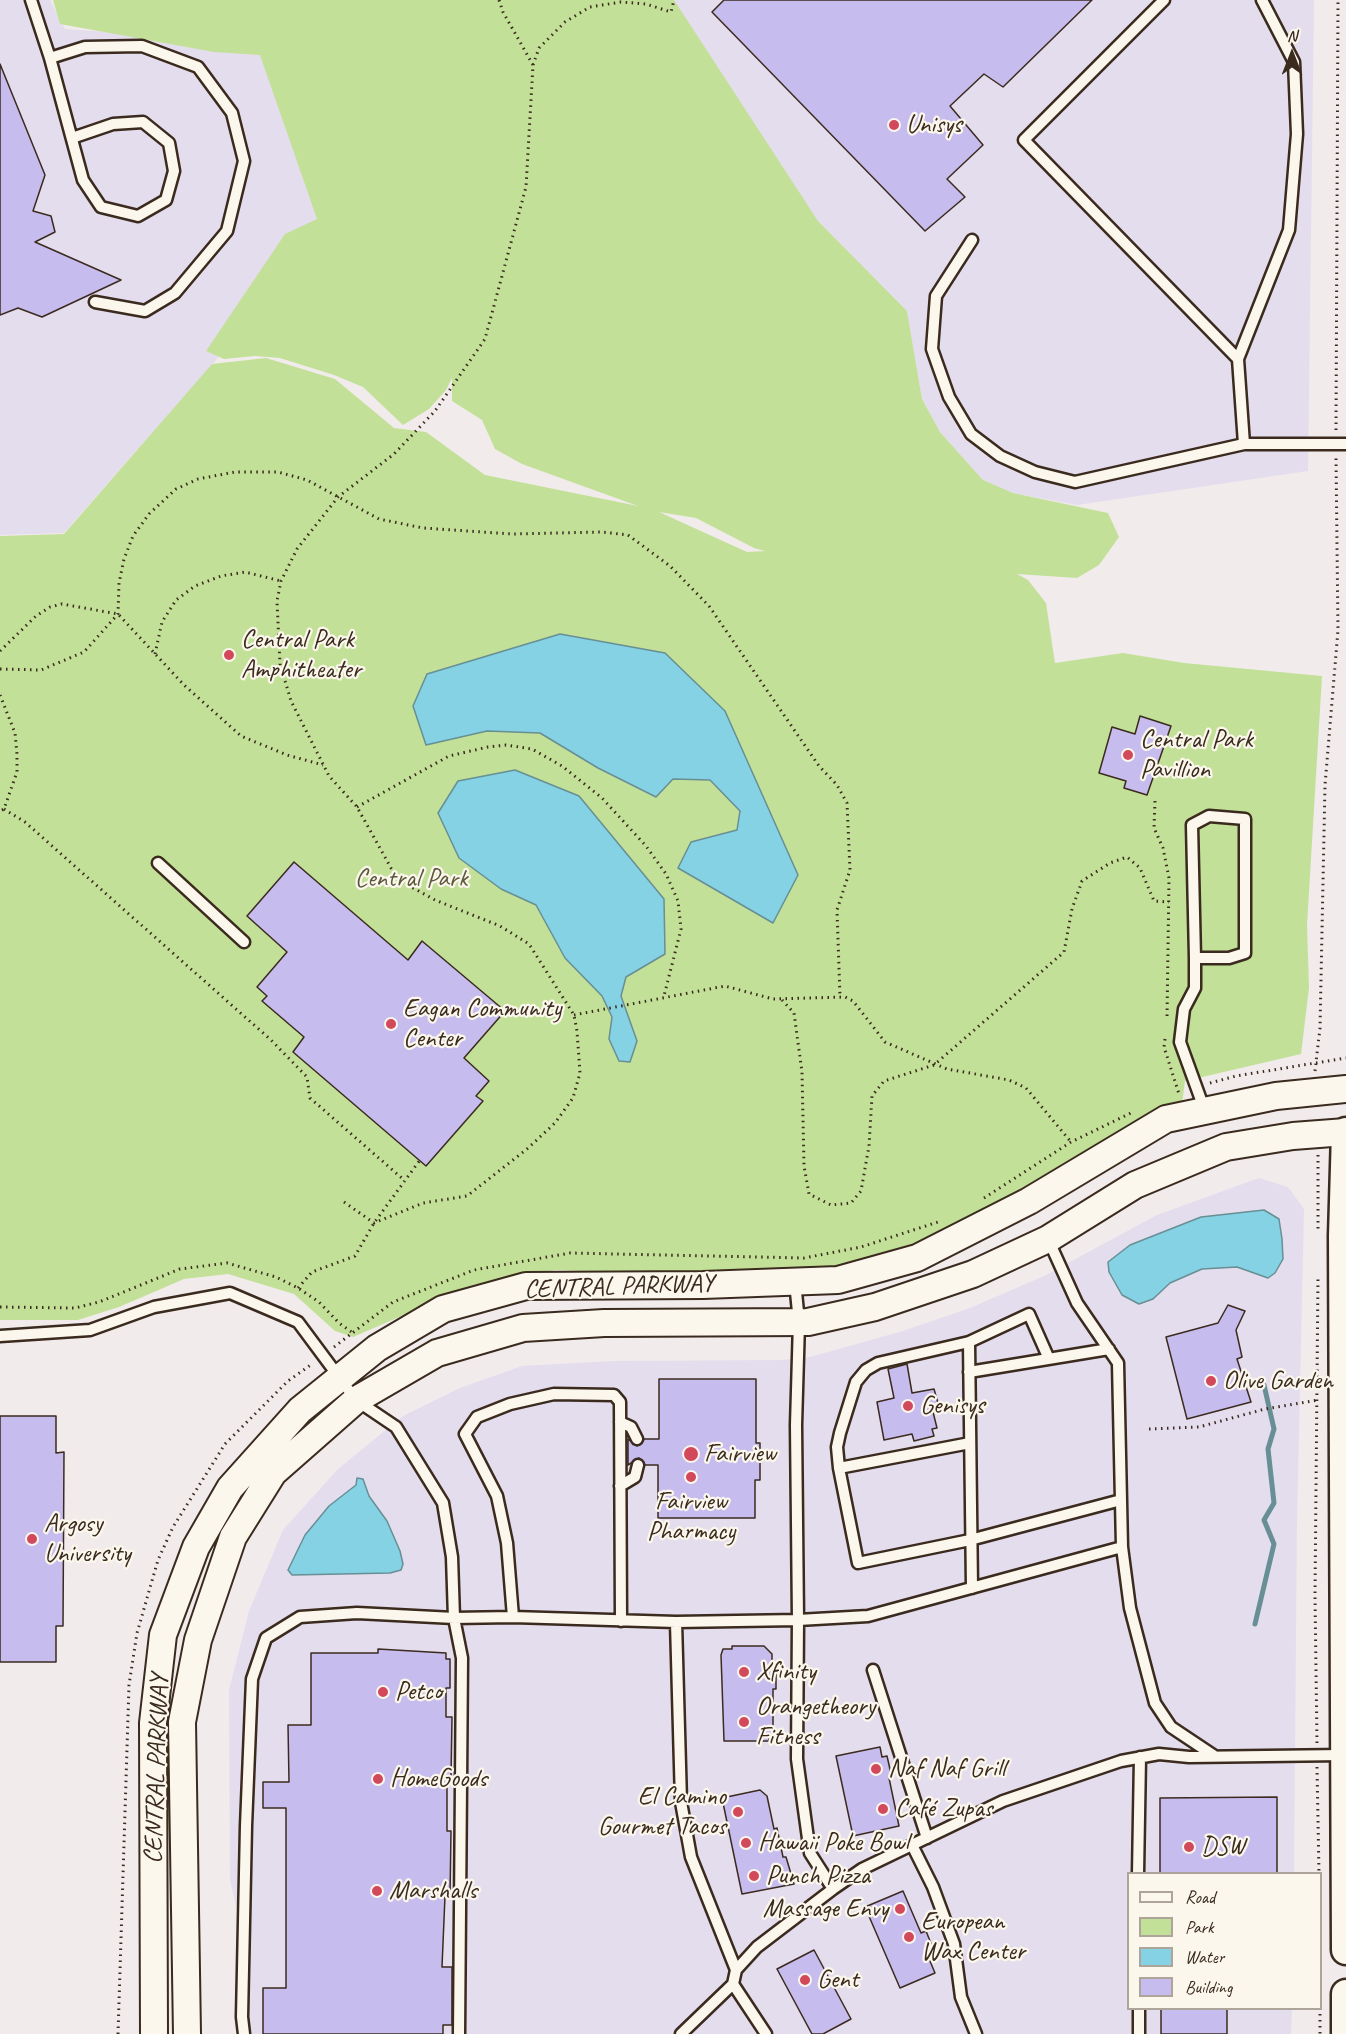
<!DOCTYPE html>
<meta charset="utf-8">
<style>
body{margin:0}
#map{position:relative;width:1346px;height:2034px;overflow:hidden;background:#f1ebec;font-family:Caveat,sans-serif}
canvas{display:block}
.legend{position:absolute;left:1127px;top:1872px;width:195px;height:138px;box-sizing:border-box;background:#fbf7ec;border:2px solid #aea59a;margin:0;padding:8px 10px;list-style:none;font-size:18px;color:#3b2a1e}
.legend li{display:flex;align-items:center;gap:12px;height:30px}
.legend b{width:30px;border:2px solid #aea59a}
.north{position:absolute;left:1262px;top:24px;width:60px;height:60px;-webkit-text-stroke:4px #fbf7ec;paint-order:stroke;rotate:0deg;font-size:16px;font-weight:700;line-height:24px;text-align:center;color:#3b2a1e}
.north::after{content:'';display:block;margin:auto;width:21px;height:27px;background:#3b2a1e;clip-path:polygon(50% 0,100% 100%,50% 72%,0 100%)}
</style>
<div id="map">
<canvas width="1346" height="2034"></canvas>
<ul class="legend">
<li><b style="height:8px;background:#fbf7ec"></b>Road</li>
<li><b style="height:16px;background:#c3e098"></b>Park</li>
<li><b style="height:16px;background:#84d2e3"></b>Water</li>
<li><b style="height:16px;background:#c7bcee"></b>Building</li>
</ul>
<div class="north">N</div>
</div>
<script>
const ctx = document.querySelector('canvas').getContext('2d');
ctx.lineJoin = 'round';
function fill(path, color) { ctx.fillStyle = color; ctx.fill(path, 'evenodd'); }
const shape = rows => new Path2D(rows.map(r => 'M' + r).join(''));
function trace(path, color, width, dash) { ctx.strokeStyle = color; ctx.lineWidth = width; ctx.lineCap = dash ? 'butt' : 'round'; ctx.setLineDash(dash || []); ctx.stroke(path); }
function label(font, color, halo, rows, align = 'center') {
  ctx.font = font + ' Caveat,sans-serif'; ctx.lineWidth = 4.5; ctx.setLineDash([]); ctx.textBaseline = 'middle'; ctx.strokeStyle = halo; ctx.fillStyle = color; for (const [text, x, y, turn = 0] of rows) {
    ctx.save(); ctx.translate(x, y); ctx.rotate((+turn || 0) * Math.PI / 180); ctx.textAlign = isNaN(turn) ? turn : align; if (halo) ctx.strokeText(text, 0, 0); ctx.fillText(text, 0, 0); ctx.restore();
  }
}
fill(shape([
 [0,0,50,0,65,29,123,33,261,54,318,220,285,234,217,359,64,533,0,535],
 [664,0,1314,0,1308,471,1077,505,1012,493,983,480,940,432,922,399,907,311,818,221],
 [1259,1178,1288,1187,1304,1209,1297,1519,1294,1873,1128,1874,1128,2008,1292,2009,1291,2034,246,2034,248,1957,230,1880,229,1690,249,1611,283,1530,338,1469,403,1416,460,1388,522,1366,613,1361,781,1360,810,1357,903,1331,970,1308,1044,1276,1157,1215]
]), '#e4dded');
fill(shape([
 [53,0,674,0,818,221,907,311,922,399,940,432,983,480,1013,493,1108,513,1119,537,1099,565,1077,578,1017,574,1028,580,1046,603,1055,663,1123,653,1184,663,1322,676,1307,925,1309,988,1301,1054,1185,1081,1182,1104,955,1231,882,1258,803,1273,692,1276,556,1270,473,1285,353,1337,335,1331,294,1294,228,1274,184,1279,119,1307,78,1320,0,1320,0,536,64,534,212,364,266,358,335,379,394,428,426,432,485,475,638,506,522,464,495,449,482,420,452,401,452,378,446,390,429,409,403,425,363,387,334,375,280,358,255,356,224,359,206,351,285,234,317,219,260,55,214,52,60,24],
 [659,512,696,518,754,548,765,551,747,552]
]), '#c3e098');
const water = shape([
 [560,634,665,653,725,711,798,875,773,923,678,868,691,842,737,830,740,811,710,780,673,779,656,797,598,768,540,733,487,731,426,745,413,706,427,674,560,634],
 [515,770,579,796,664,899,665,954,626,977,621,996,637,1041,630,1062,619,1061,609,1039,612,1017,602,996,565,958,536,905,501,889,459,858,438,813,458,781,515,770],
 [1264,1210,1279,1219,1282,1239,1283,1259,1275,1273,1268,1278,1237,1267,1202,1269,1170,1283,1153,1299,1139,1304,1122,1295,1109,1272,1108,1262,1130,1245,1201,1217,1264,1210],
 [357,1478,363,1479,369,1496,387,1521,400,1551,403,1564,401,1570,390,1573,292,1575,288,1570,305,1535,329,1506,356,1485,357,1478]
]);
fill(water, '#84d2e3');
trace(water, '#678f94', 1.5);
trace(shape([
 [1255,1624,1274,1544,1264,1520,1274,1503,1268,1449,1274,1429,1264,1385]
]), '#678f94', 5);
const building = shape([
 [724,0,1092,0,1003,87,984,74,950,106,983,145,947,179,965,197,925,231,712,12,724,0],
 [0,64,45,175,33,211,51,216,55,232,35,242,121,280,42,317,18,308,0,315,0,64],
 [1140,716,1171,726,1147,795,1124,788,1126,781,1099,773,1112,727,1135,734,1140,716],
 [294,862,408,960,422,941,505,1011,464,1058,489,1081,476,1096,483,1101,426,1166,293,1052,304,1037,262,1001,267,996,257,987,287,952,247,916,294,862],
 [1228,1305,1245,1311,1236,1330,1242,1357,1237,1359,1251,1402,1187,1419,1166,1337,1218,1323,1228,1305],
 [907,1364,912,1393,934,1389,940,1410,933,1412,937,1428,932,1429,934,1436,914,1441,912,1434,884,1440,877,1402,894,1398,888,1369,907,1364],
 [659,1379,756,1379,756,1443,760,1443,760,1480,755,1480,755,1518,658,1518,658,1465,645,1465,639,1458,628,1465,628,1439,637,1446,644,1439,659,1439,659,1379],
 [0,1416,56,1416,56,1453,64,1452,63,1626,56,1626,56,1662,0,1662,0,1416],
 [732,1646,764,1646,772,1654,772,1665,776,1665,776,1689,773,1689,773,1737,769,1737,769,1741,724,1741,721,1655,723,1649,732,1649,732,1646],
 [378,1649,446,1653,446,1659,450,1659,450,1688,446,1688,446,1717,452,1717,451,1777,447,1777,447,1831,451,1831,450,1896,445,1896,442,1967,452,1967,452,2025,443,2025,443,2034,263,2034,263,1988,286,1988,286,1808,263,1808,263,1782,289,1782,288,1725,311,1725,311,1653,378,1653,378,1649],
 [880,1747,882,1757,887,1756,892,1778,889,1778,899,1826,853,1836,836,1756,880,1747],
 [760,1790,767,1796,774,1829,777,1828,783,1857,786,1857,794,1884,742,1894,722,1798,760,1790],
 [1277,1797,1277,1874,1160,1874,1160,1798,1277,1797],
 [903,1891,921,1933,926,1931,934,1951,927,1954,935,1973,900,1988,865,1907,903,1891],
 [814,1950,851,2019,823,2034,812,2034,777,1969,814,1950],
 [1161,2008,1227,2008,1227,2034,1161,2034,1161,2008]
]);
fill(building, '#c7bcee');
trace(building, '#3b2a1e', 1.5);
const service = shape([
 [31,0,50,58,85,47,142,46,198,67,232,113,244,161,227,231,175,293,145,311,95,302],
 [1164,0,1024,140,1238,359],
 [50,58,83,180,101,207,138,216,166,200,174,171,169,143,143,122,113,124,72,138],
 [972,240,936,296,932,349,949,397,971,434,1000,456,1035,472,1075,482,1244,444,1346,444],
 [1244,444,1238,359,1289,230,1297,134,1294,62,1262,0],
 [158,863,244,942],
 [1195,958,1229,958,1245,953,1245,819,1209,816,1192,825,1195,958,1195,988,1184,1009,1180,1042,1205,1111],
 [0,1336,90,1330,154,1307,230,1293,298,1322,356,1400,396,1427,443,1503,452,1557,454,1618,357,1613,300,1617,266,1638,252,1679,246,1826,242,2017,244,2034],
 [969,1372,1109,1349],
 [620,1422,631,1427,637,1439],
 [970,1443,839,1468,858,1563,970,1540,1121,1500],
 [839,1468,837,1447,840,1433,856,1382,866,1370,878,1363,969,1342],
 [620,1486,635,1477,638,1465],
 [1122,1547,1130,1608,1155,1703,1171,1727,1213,1755],
 [972,1588,969,1342,1029,1314,1049,1359],
 [513,1617,507,1543,497,1496,465,1434,477,1417,510,1404,554,1394,614,1395,620,1402,621,1621],
 [676,1622,681,1802,691,1857,736,1970],
 [873,1670,927,1838],
 [912,1845,933,1887,954,1944,961,1997,976,2034],
 [1138,1874,1140,1757],
 [833,1889,810,1853,797,1759,798,1620,868,1616,1122,1547,1118,1363,1077,1303,1048,1239],
 [733,1984,766,2034],
 [1139,2008,1139,2034],
 [459,2034,462,1658,454,1618,513,1617,676,1622,798,1620,796,1425,799,1322,795,1282],
 [681,2034,733,1984,736,1970,757,1947,833,1889,862,1869,1003,1801,1121,1761,1159,1754,1189,1757,1343,1755]
]);
const tertiary = shape([
 [154,2034,153,1723,163,1635,196,1547,230,1488,300,1410,377,1348,443,1309,526,1286,703,1285,838,1280,917,1258,1029,1201,1166,1119,1276,1096,1346,1089],
 [187,2034,182,1722,198,1640,233,1537,273,1473,356,1400,437,1353,523,1328,604,1323,808,1322,875,1307,973,1274,1048,1239,1135,1185,1226,1147,1293,1136,1346,1132]
]);
const secondary = shape([
 [1346,1132,1343,1236,1346,1950],
 [1346,2034,1346,1994]
]);
trace(service, '#3b2a1e', 15);
trace(tertiary, '#3b2a1e', 30);
trace(secondary, '#3b2a1e', 33);
trace(shape([
 [499,0,503,12,533,65],
 [1336,430,1338,0],
 [0,651,36,616,50,607,62,604,118,614,184,685,241,736,287,755,323,765],
 [155,654,162,622,176,600,195,586,221,576,245,572,281,581],
 [0,669,41,670,84,652,118,614,119,583,124,559,133,536,149,514,176,489,198,479,235,472,278,472,307,480,379,519,423,528,512,534,602,532,628,535,670,566,709,606,819,766,837,785,847,803,850,870,837,910,840,997],
 [0,695,15,733,17,754,17,772,4,809,0,811],
 [1155,801,1154,828,1163,848,1169,878,1167,1018],
 [357,807,449,756,488,747,506,745,532,749,562,766,602,798,646,846,666,874,678,901,681,929,664,996],
 [4,809,25,822,271,1040,307,1077,310,1098,404,1180],
 [782,1000,794,1013,802,1072,804,1166,809,1194,831,1205,851,1203,861,1191,869,1146,872,1096,884,1081,934,1065,1064,952,1072,909,1082,881,1110,863,1127,857,1140,868,1154,901,1169,902],
 [574,1015,725,986,773,999,845,997,853,1001,885,1042,947,1069,1009,1080,1026,1088,1071,1142],
 [1165,1039,1164,1047,1179,1094],
 [1315,1071,1320,1028,1325,785,1338,630,1336,457],
 [1210,1083,1236,1076,1346,1058],
 [1318,1155,1318,1233],
 [984,1198,1071,1142,1133,1112],
 [344,1202,374,1223,423,1203,467,1196,527,1149,555,1123,573,1098,580,1073,577,1031,574,1015,529,944,500,926,435,900,406,884,391,868,357,807,329,776,291,701,280,664,277,601,281,581,297,549,338,497,394,454,435,411,485,339,526,187,533,65,539,48,565,22,590,7,621,2,646,4,671,12,674,0],
 [298,1288,312,1272,355,1256,374,1223,420,1160],
 [0,1307,75,1308,99,1302,180,1269,227,1263,276,1277,298,1288,319,1302,339,1323,353,1333],
 [334,1347,393,1302,474,1270,570,1253,804,1258,861,1247,938,1222],
 [1149,1429,1199,1427,1265,1409,1318,1400],
 [1317,1743,1315,1596,1318,1275],
 [1317,1767,1319,1874],
 [1320,2008,1320,2034],
 [118,2034,129,1685,137,1633,158,1560,173,1527,225,1444,288,1381,312,1364]
]), '#3b2a1e', 3, [1.5, 4.5]);
trace(service, '#fbf7ec', 10);
trace(tertiary, '#fbf7ec', 26);
trace(secondary, '#fbf7ec', 28);
for (const [x, y, r, color] of [
 [894,125,6,"#d1495b"],
 [229,655,6,"#d1495b"],
 [1128,755,6,"#d1495b"],
 [391,1024,6,"#d1495b"],
 [1211,1381,6,"#d1495b"],
 [908,1406,6,"#d1495b"],
 [691,1454,8,"#d1495b"],
 [691,1477,6,"#d1495b"],
 [32,1539,6,"#d1495b"],
 [744,1672,6,"#d1495b"],
 [383,1692,6,"#d1495b"],
 [744,1722,6,"#d1495b"],
 [876,1769,6,"#d1495b"],
 [378,1779,6,"#d1495b"],
 [883,1809,6,"#d1495b"],
 [738,1812,6,"#d1495b"],
 [746,1843,6,"#d1495b"],
 [1189,1847,6,"#d1495b"],
 [754,1876,6,"#d1495b"],
 [377,1891,6,"#d1495b"],
 [900,1909,6,"#d1495b"],
 [909,1937,6,"#d1495b"],
 [805,1980,6,"#d1495b"]
]) { const dot = new Path2D(); dot.arc(x, y, r, 0, 2 * Math.PI); ctx.fillStyle = color; ctx.fill(dot); trace(dot, '#fbf7ec', 2); }
label('26px', '#3b2a1e', '#fbf7ec', [
 ["Unisys",906,125],
 ["Central Park",241,640],
 ["Amphitheater",241,670],
 ["Central Park",1140,740],
 ["Pavillion",1140,770],
 ["Eagan Community",403,1009],
 ["Center",403,1039],
 ["Olive Garden",1223,1381],
 ["Genisys",920,1406],
 ["Fairview",704,1454],
 ["Fairview",691,1502,"center"],
 ["Pharmacy",691,1532,"center"],
 ["Argosy",44,1524],
 ["University",44,1554],
 ["Xfinity",756,1672],
 ["Petco",395,1692],
 ["Orangetheory",756,1707],
 ["Fitness",756,1737],
 ["Naf Naf Grill",888,1769],
 ["HomeGoods",390,1779],
 ["El Camino",726,1797,"right"],
 ["Gourmet Tacos",726,1827,"right"],
 ["Café Zupas",895,1809],
 ["Hawaii Poke Bowl",758,1843],
 ["DSW",1201,1847],
 ["Punch Pizza",766,1876],
 ["Marshalls",389,1891],
 ["Massage Envy",888,1909,"right"],
 ["European",921,1922],
 ["Wax Center",921,1952],
 ["Gent",817,1980]
], 'left');
label('26px', '#5d583c', '#fbf7ec', [
 ["Central Park",411,879]
]);
label('26px', '#3b2a1e', '#fbf7ec', [
 ["CENTRAL PARKWAY",619,1287,-2],
 ["CENTRAL PARKWAY",157,1769,-88]
]);
</script>
